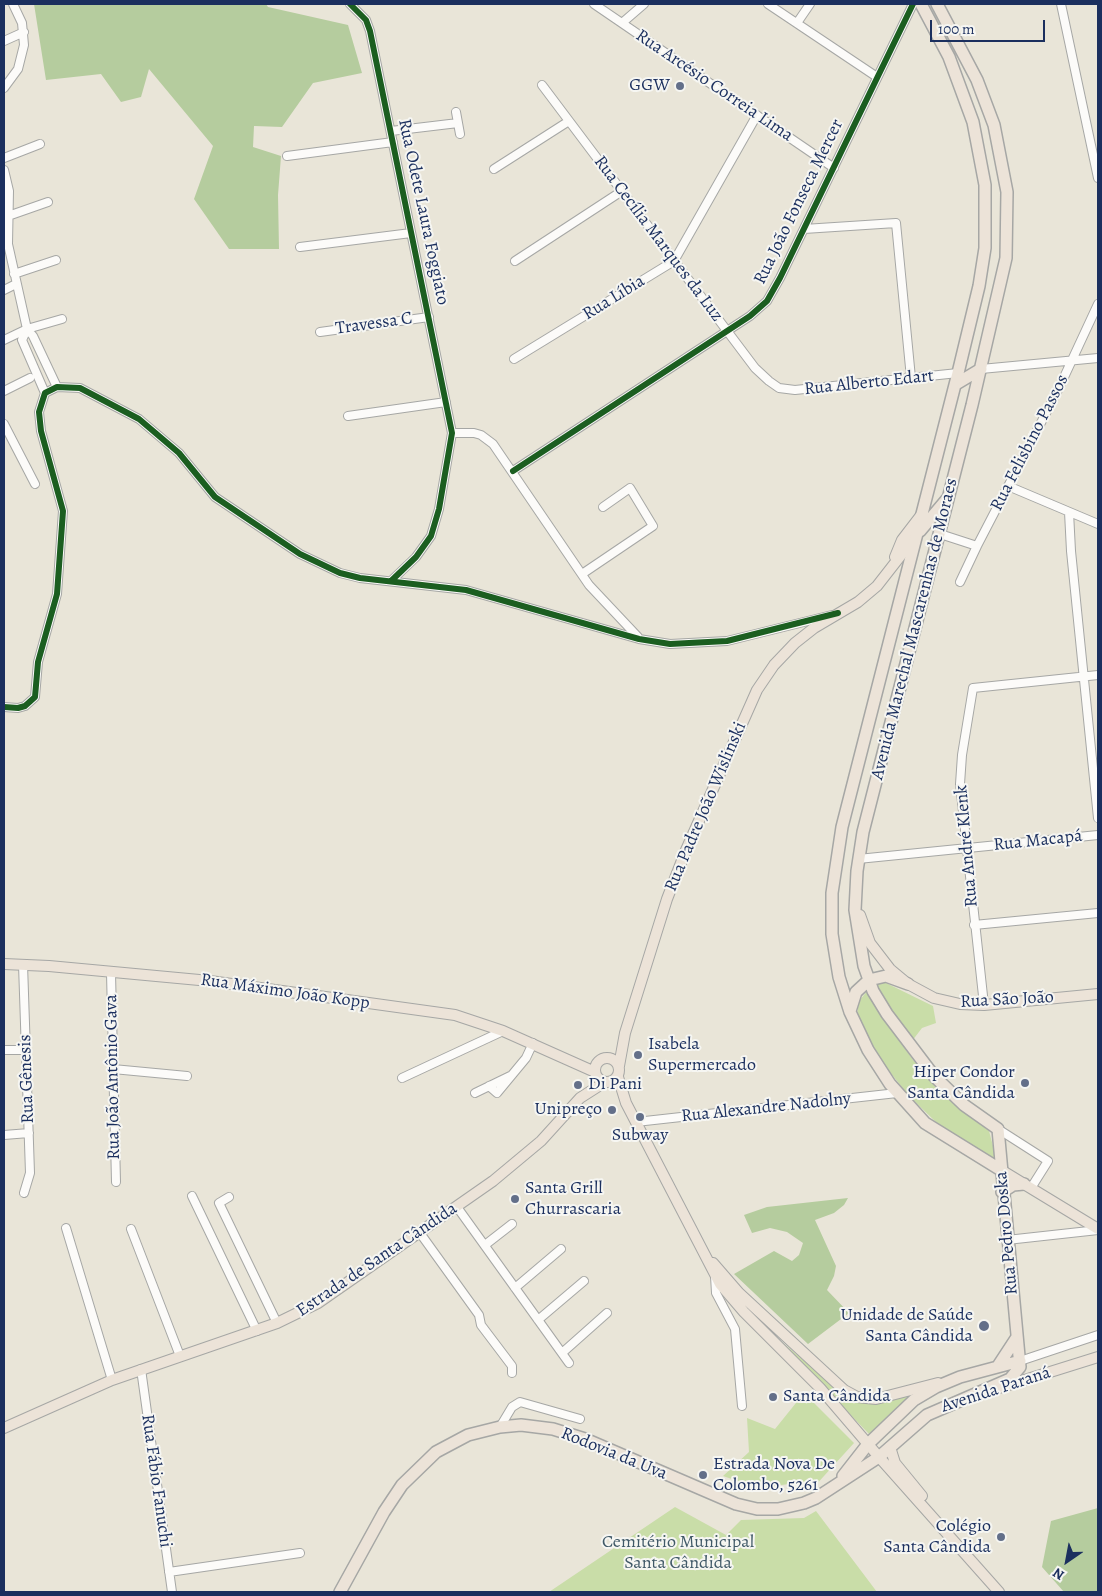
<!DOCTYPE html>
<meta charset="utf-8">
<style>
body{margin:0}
#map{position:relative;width:1102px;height:1596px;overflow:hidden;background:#e9e5d8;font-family:Alegreya,serif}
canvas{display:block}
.frame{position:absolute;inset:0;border:5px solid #1b2f5e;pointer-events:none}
.north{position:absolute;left:1042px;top:1536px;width:50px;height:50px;-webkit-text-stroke:4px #f6f6f2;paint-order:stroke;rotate:213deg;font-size:14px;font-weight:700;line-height:20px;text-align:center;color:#1b2f5e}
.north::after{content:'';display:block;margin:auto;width:18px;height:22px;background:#1b2f5e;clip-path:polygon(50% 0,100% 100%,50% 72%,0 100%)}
.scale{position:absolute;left:930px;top:20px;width:115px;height:22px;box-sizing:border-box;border:2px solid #1b2f5e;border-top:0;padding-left:6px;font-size:15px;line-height:18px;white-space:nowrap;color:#1b2f5e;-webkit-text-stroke:4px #f6f6f2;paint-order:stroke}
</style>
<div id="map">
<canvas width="1102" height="1596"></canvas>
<div class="frame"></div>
<div class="north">N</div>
<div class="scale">100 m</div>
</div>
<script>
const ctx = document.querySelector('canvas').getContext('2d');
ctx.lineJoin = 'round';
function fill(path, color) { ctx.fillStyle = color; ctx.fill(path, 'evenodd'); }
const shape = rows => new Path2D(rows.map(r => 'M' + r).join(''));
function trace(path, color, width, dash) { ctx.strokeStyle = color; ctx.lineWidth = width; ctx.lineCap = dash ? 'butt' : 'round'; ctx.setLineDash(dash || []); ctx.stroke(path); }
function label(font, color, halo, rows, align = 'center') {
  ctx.font = font + ' Alegreya,serif'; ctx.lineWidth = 4; ctx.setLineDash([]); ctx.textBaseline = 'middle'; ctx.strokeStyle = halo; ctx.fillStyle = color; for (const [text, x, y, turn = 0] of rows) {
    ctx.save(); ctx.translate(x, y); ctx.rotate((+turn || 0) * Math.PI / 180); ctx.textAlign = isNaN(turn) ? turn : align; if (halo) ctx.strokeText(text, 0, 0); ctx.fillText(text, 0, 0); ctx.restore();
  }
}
fill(shape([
 [884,982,933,1006,936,1023,922,1028,912,1041,889,1007,876,983],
 [868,990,886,1021,913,1060,951,1101,989,1131,997,1161,938,1124,908,1095,886,1067,861,1027,857,1014,859,1001],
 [770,1332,846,1396,914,1393,869,1434],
 [804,1393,854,1443,814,1487,805,1482,758,1488,723,1476,749,1452,747,1418,775,1429],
 [675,1507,726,1535,741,1520,804,1518,816,1511,877,1592,549,1592]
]), '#c9dda8');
fill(shape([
 [34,4,266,4,268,7,348,25,362,73,313,83,282,127,254,126,253,147,281,156,278,195,279,249,229,249,194,199,213,146,149,69,141,97,121,102,101,74,46,80],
 [848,1198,844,1205,834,1213,815,1220,836,1266,834,1276,827,1290,849,1313,808,1344,734,1274,774,1251,792,1261,799,1255,803,1243,787,1232,770,1228,752,1233,744,1215,767,1207],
 [1098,1508,1098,1592,1064,1592,1042,1567,1051,1521]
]), '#b5cc9e');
const minor = shape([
 [350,4,366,20,370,31,452,433,439,509,431,536,416,557,391,581],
 [594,4,834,168],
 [768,4,877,77],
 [1061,4,1098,178],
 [622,23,644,4],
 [797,23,810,4],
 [4,41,24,32],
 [542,85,755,368,769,381,779,388,795,390,958,373],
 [4,88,18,69,24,45,22,23,13,4],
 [456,112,460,134],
 [391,131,458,123],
 [287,156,393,142],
 [4,158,40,144],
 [494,169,569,121],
 [4,170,9,191,8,244,27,329,33,336,57,387],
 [8,216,48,202],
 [804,229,896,223,911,378],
 [300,247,411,233],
 [515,261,622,191],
 [14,274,56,260],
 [4,290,16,284],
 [27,329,22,340,45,393],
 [320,332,429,317],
 [4,340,27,329,62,319],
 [514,359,674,261,757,115],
 [981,369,1098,358],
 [4,391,30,378],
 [348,416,446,402],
 [4,424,35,484],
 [452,433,474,433,481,435,493,444,589,585,638,637],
 [513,471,750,316,767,301,780,278,913,4],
 [1008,486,1098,524],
 [1069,512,1071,551,1098,818],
 [940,534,977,546,1059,388,1098,304],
 [582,574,653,526,630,488,603,507],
 [960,582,977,546],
 [4,707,18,708,25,706,35,697,38,662,57,594,63,511,41,431,39,412,45,393,57,387,80,388,139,419,179,453,215,497,300,554,340,573,360,578,466,590,639,639,670,644,727,641,832,615],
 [858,859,1098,835],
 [974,925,1098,913],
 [23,964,30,1173,24,1193],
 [111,973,116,1182],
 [984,1005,960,784,962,755,973,688,1098,675],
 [4,1050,26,1050],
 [113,1069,187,1076],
 [402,1078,503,1031],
 [489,1086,497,1093,526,1058,533,1043],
 [475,1093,510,1076],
 [636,1122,897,1093],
 [998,1129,1048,1161,1031,1188],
 [4,1135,29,1133],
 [192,1196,257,1331],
 [229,1197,219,1203,277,1323],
 [457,1207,569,1363],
 [66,1228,112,1380],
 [131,1229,180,1356],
 [420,1233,479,1315,481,1325,512,1366,512,1373],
 [1007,1240,1098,1230],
 [485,1245,512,1224],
 [715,1276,716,1293,735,1329,742,1406],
 [515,1288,561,1249],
 [538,1320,584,1281],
 [562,1353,607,1313],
 [1020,1361,1098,1335],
 [141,1369,172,1592],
 [500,1427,512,1407,520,1402,580,1419],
 [169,1572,300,1553]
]);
const major = shape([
 [895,557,902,540,922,514],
 [860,915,870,943,890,969,908,984,934,998,960,1004,984,1005,1098,994],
 [4,964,49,966,210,981,455,1015,503,1031,595,1072],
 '595 1070a12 12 0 1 1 24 0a12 12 0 1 1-24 0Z',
 [619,1066,625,1033,667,899,686,850,757,690,774,665,795,643,814,628,858,602,877,586,916,536],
 [618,1077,626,1103,720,1284,744,1312,820,1388,879,1457,999,1592],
 [1001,1170,1098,1229],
 [713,1263,739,1293,844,1390,857,1397,876,1399,938,1383],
 [999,1388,1098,1357],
 [4,1428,112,1380,277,1323,318,1303,493,1181,541,1141,580,1098,605,1082],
 [890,1447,895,1463,922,1496]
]);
const highway = shape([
 [921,4,949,57,973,122,985,185,985,248,979,286,958,373,842,827,832,893,832,934,839,977,850,1012,868,1050,890,1084,925,1123,1001,1170],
 [956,384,981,369],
 [920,531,947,499],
 [850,1011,856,992,869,980,886,976,908,984],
 [1002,1192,1013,1185,1024,1184],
 [998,1366,1017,1337],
 [843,1476,868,1444,914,1400,936,1387,960,1377,1020,1361],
 [340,1592,384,1512,402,1485,436,1452,468,1435,500,1427,521,1425,553,1429,585,1439,736,1504,757,1509,778,1509,804,1503,816,1498,879,1457,927,1415,1010,1379,1020,1367,998,1129,964,1105,934,1076,887,1014,873,991,864,966,855,910,857,871,863,832,972,405,1006,258,1007,192,994,125,977,80,937,4]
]);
trace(minor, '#a6a7a5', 10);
trace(major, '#a6a7a5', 12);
trace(highway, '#a6a7a5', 14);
trace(minor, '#fcfbf9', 8);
trace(major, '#ece3d8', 10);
trace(highway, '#ece3d8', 11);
trace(shape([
 [350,4,366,20,370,31,452,433,439,509,431,536,416,557,391,581],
 [513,471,750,316,767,301,780,278,913,4],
 [4,707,18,708,25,706,35,697,38,662,57,594,63,511,41,431,39,412,45,393,57,387,80,388,139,419,179,453,215,497,300,554,340,573,360,578,466,590,639,639,670,644,727,641,838,613]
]), '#1b5e20', 6);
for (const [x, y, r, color] of [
 [680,86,5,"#636f89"],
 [638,1055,5,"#636f89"],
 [1025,1083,5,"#636f89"],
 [578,1085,5,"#636f89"],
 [612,1110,5,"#636f89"],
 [640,1117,5,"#636f89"],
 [515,1199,5,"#636f89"],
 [984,1326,6,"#636f89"],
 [773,1397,5,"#636f89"],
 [703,1475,5,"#636f89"],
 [1001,1537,5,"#636f89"]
]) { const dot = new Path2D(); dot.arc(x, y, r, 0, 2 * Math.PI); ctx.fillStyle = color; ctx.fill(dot); trace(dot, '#f6f6f2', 2); }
label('18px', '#1b2f5e', '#f6f6f2', [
 ["GGW",670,86],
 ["Isabela",648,1045,"left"],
 ["Supermercado",648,1066,"left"],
 ["Hiper Condor",1015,1073],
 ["Santa Cândida",1015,1094],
 ["Di Pani",588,1085,"left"],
 ["Unipreço",602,1110],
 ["Subway",640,1136,"center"],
 ["Santa Grill",525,1189,"left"],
 ["Churrascaria",525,1210,"left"],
 ["Unidade de Saúde",973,1316],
 ["Santa Cândida",973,1337],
 ["Santa Cândida",783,1397,"left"],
 ["Estrada Nova De",713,1465,"left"],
 ["Colombo, 5261",713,1486,"left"],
 ["Colégio",991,1527],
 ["Santa Cândida",991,1548]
], 'right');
label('18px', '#1b2f5e', '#f6f6f2', [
 ["Rua Arcésio Correia Lima",714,86,34],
 ["Rua João Fonseca Mercer",799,202,-64],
 ["Rua Odete Laura Foggiato",423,212,78],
 ["Rua Cecília Marques da Luz",658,239,53],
 ["Rua Líbia",614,298,-32],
 ["Travessa C",374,324,-8],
 ["Rua Alberto Edart",869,383,-6],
 ["Rua Felisbino Passos",1030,443,-63],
 ["Avenida Marechal Mascarenhas de Moraes",915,629,-76],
 ["Rua Padre João Wislinski",706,807,-67],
 ["Rua Macapá",1038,841,-6],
 ["Rua André Klenk",967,846,-95],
 ["Rua Máximo João Kopp",285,992,8],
 ["Rua São João",1007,1000,-3],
 ["Rua João Antônio Gava",113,1077,-91],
 ["Rua Gênesis",27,1079,-92],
 ["Rua Alexandre Nadolny",766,1108,-6],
 ["Rua Pedro Doska",1007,1233,-95],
 ["Estrada de Santa Cândida",377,1260,-34],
 ["Avenida Paraná",996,1390,-18],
 ["Rodovia da Uva",614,1454,22],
 ["Rua Fábio Fanuchi",156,1481,82]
]);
label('18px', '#405967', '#f6f6f2', [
 ["Cemitério Municipal",678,1543],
 ["Santa Cândida",678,1564]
]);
</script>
